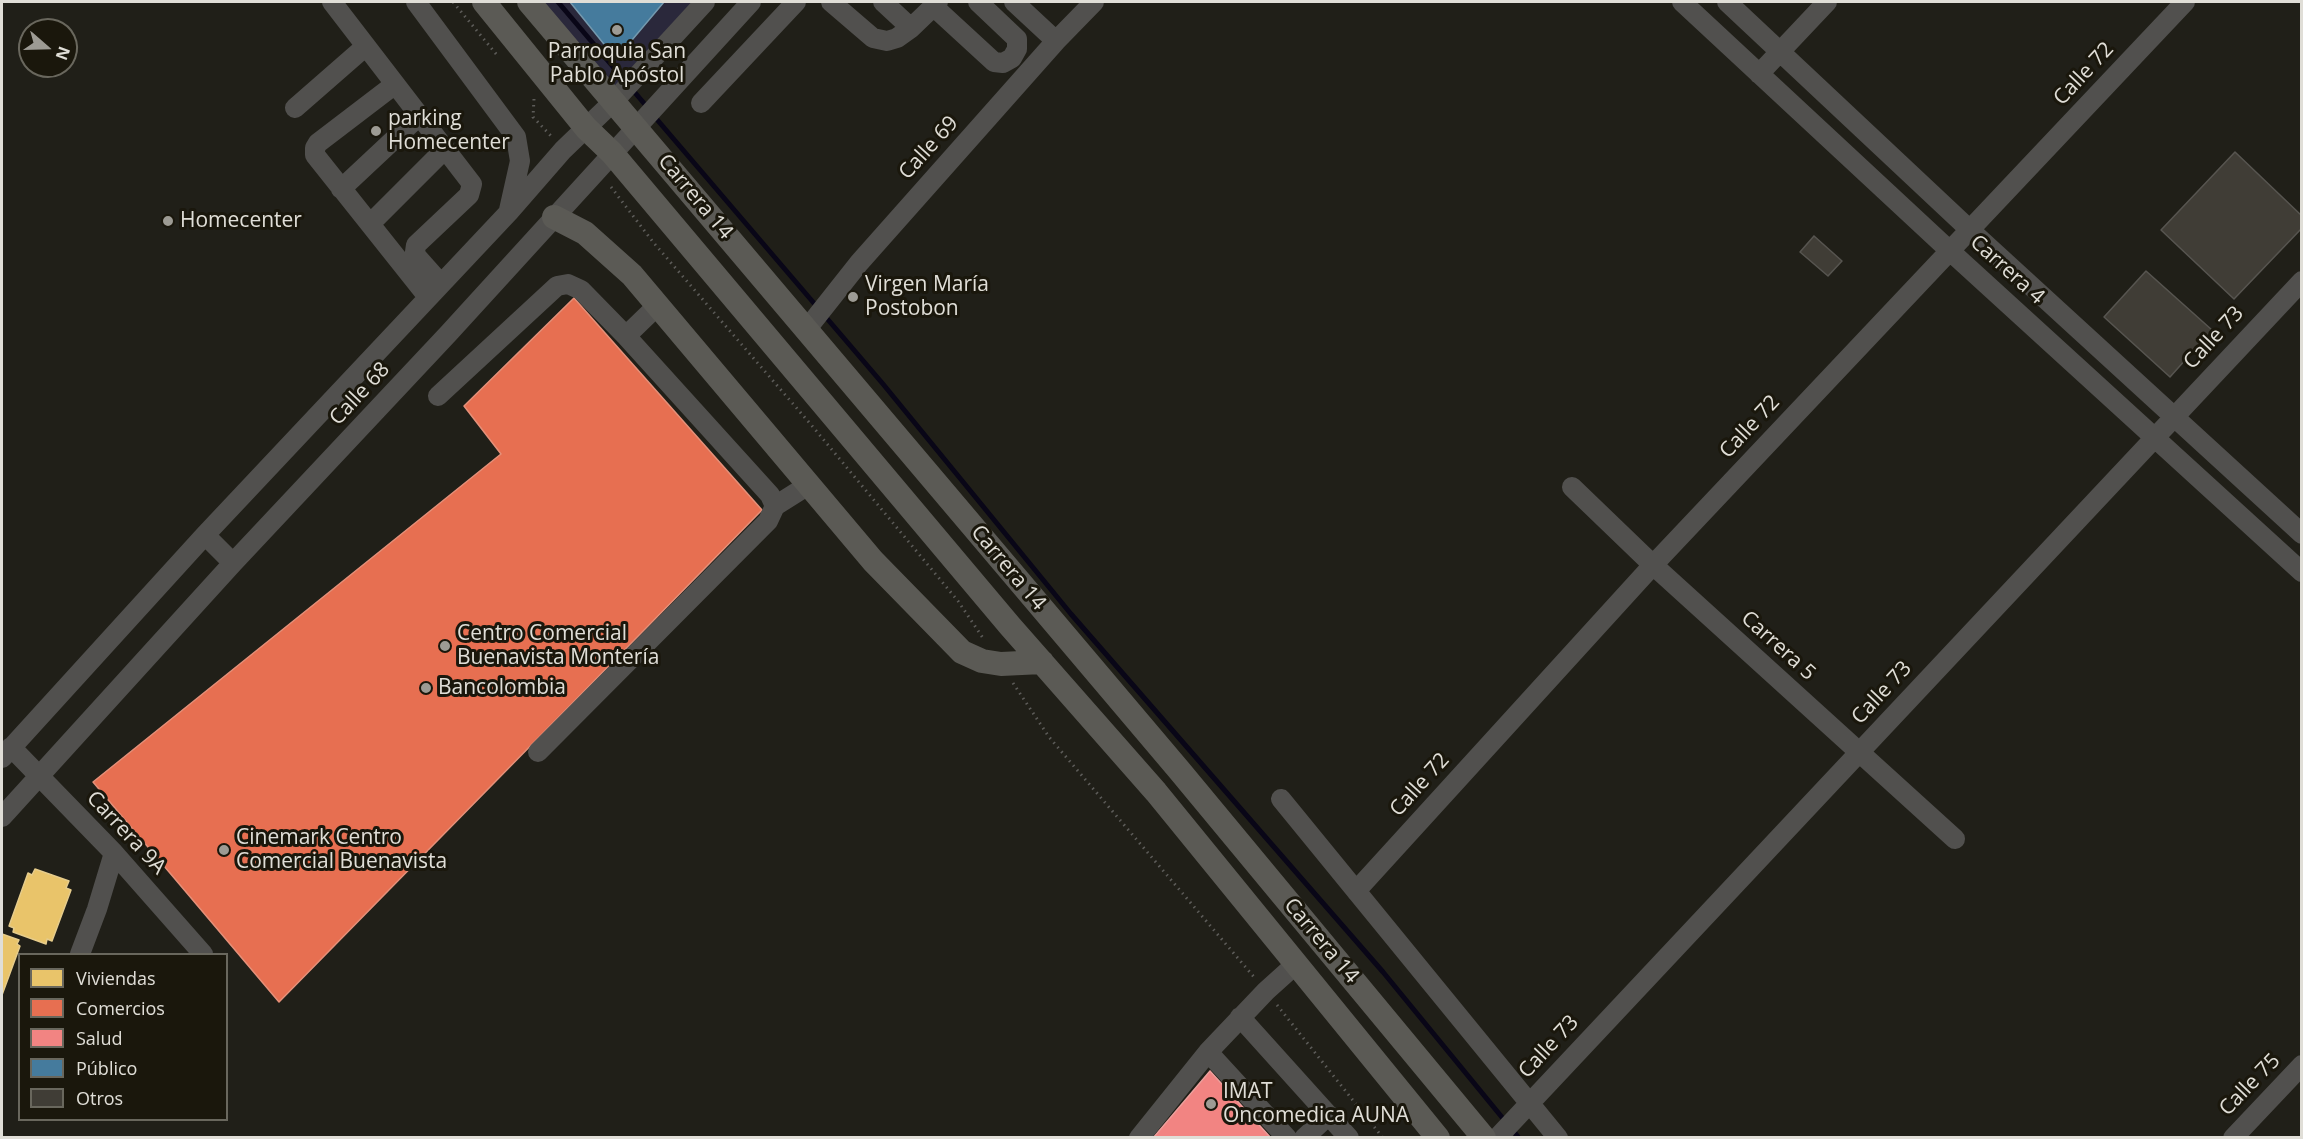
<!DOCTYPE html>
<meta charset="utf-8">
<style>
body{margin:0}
#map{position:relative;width:2303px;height:1139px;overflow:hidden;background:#201f18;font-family:"Open Sans",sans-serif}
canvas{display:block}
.frame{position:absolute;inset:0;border:3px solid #e0ded7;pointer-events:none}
.legend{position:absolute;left:18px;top:953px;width:210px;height:168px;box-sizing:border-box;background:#1a170c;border:2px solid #69675d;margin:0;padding:8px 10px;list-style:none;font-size:18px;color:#e0ded7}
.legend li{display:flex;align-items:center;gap:12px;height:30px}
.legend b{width:30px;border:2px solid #69675d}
.north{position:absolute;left:18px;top:18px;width:60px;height:60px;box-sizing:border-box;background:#1a170c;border:2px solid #69675d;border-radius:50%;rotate:110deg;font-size:16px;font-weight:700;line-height:24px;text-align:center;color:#e0ded7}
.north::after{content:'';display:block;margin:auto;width:21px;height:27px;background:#9d9b94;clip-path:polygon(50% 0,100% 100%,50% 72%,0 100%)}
</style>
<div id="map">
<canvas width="2303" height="1139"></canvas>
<div class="frame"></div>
<ul class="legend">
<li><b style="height:16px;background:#e9c46a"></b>Viviendas</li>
<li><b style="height:16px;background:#e76f51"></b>Comercios</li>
<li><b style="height:16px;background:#f28482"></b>Salud</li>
<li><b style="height:16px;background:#457b9d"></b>Público</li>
<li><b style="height:16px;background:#403d36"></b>Otros</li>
</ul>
<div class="north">N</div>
</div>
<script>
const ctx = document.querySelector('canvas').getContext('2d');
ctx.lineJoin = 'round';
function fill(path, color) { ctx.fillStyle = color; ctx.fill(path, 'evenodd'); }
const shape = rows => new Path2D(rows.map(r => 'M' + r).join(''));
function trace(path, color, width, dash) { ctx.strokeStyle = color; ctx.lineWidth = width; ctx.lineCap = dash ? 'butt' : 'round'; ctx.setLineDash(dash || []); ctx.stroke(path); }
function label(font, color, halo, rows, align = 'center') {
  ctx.font = font + ' "Open Sans",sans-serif'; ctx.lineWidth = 6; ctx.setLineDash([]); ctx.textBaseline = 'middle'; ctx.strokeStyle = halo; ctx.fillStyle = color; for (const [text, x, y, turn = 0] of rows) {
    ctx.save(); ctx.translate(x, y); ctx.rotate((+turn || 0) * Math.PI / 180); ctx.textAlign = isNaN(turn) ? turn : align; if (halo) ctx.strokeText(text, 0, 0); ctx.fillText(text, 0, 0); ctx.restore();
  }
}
fill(shape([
 [529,2,705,2,614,101]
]), '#2a283b');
const homes = shape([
 [35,869,69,881,66,888,71,890,52,941,47,939,46,944,13,932,14,928,9,926,28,873,32,875,35,869],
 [2,934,19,940,17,944,20,946,2,995,2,934]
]);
fill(homes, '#e9c46a');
trace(homes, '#e6cc8b', 1.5);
const shops = shape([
 [574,298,762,510,279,1002,93,782,501,454,464,406,574,298]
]);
fill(shops, '#e76f51');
trace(shops, '#e59079', 1.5);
const health = shape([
 [1210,1071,1271,1138,1153,1138,1210,1071]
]);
fill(health, '#f28482');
trace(health, '#ed9f9c', 1.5);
const public = shape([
 [570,2,664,2,616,59,570,2]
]);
fill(public, '#457b9d');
trace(public, '#7499ae', 1.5);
trace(shape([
 [558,2,648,108],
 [654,116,883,384,1071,614,1383,972,1519,1138]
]), '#090617', 5);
const building = shape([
 [2235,152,2302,216,2302,228,2234,299,2161,230,2235,152],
 [1814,236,1842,261,1828,276,1800,252,1814,236],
 [2146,271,2212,330,2170,377,2104,317,2146,271]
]);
fill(building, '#403d36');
trace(building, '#575550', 1.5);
trace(shape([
 [453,2,497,55],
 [534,99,533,117,551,136],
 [611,187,653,242,813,427,958,601,983,638],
 [1013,683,1049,737,1254,977],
 [1277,1005,1383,1138]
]), '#5d5c59', 3, [1.5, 4.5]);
trace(shape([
 [332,2,472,184,469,195,416,245,415,252,417,257,441,284],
 [416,2,516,137,520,161,509,210],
 [831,2,873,38,887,41,897,38,911,28,938,2],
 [883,2,911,28],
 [1014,2,1056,41],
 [1682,2,1950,251,2302,572],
 [1727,2,1969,229,2302,534],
 [933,6,994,62,1003,63,1012,58,1017,49,1017,39,978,2],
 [1759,74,1827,2],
 [394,85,318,143,315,148,315,155,428,297],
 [701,103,796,2],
 [295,108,366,46],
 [341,189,419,116],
 [370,224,445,149],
 [806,330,859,263,1056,41,1094,2],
 [626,336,658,305],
 [438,396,557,286,568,284,581,290,626,336,770,495,775,506,768,521,538,752],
 [1572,487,1653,565,1955,839],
 [775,506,810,484],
 [205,535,233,563],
 [11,747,114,853,203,954],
 [2,758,205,535,509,212,563,150,614,101,705,2],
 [1281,799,1558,1138],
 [2,817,233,563,448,334,751,2],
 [1356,891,1653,565,2185,2],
 [80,954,97,909,114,853],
 [1240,1017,1349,1138],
 [1208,1052,1287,1138],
 [1139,1138,1208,1052,1266,991,1296,964],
 [1304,1138,1329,1115],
 [1497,1138,2302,281],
 [2233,1138,2302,1065]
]), '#51504e', 20);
trace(shape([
 [484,2,586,128,612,153,1010,626,1156,792,1438,1138],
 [529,2,1179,770,1484,1138],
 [554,217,585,233,632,275,873,561,962,652,982,661,1001,664,1042,662]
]), '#5b5a55', 24);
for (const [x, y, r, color] of [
 [617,30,6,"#9d9b94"],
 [376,131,6,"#9d9b94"],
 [168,221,6,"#9d9b94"],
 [853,297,6,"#9d9b94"],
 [445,646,6,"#9d9b94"],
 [426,688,6,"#9d9b94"],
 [224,850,6,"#9d9b94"],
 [1211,1104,6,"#9d9b94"]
]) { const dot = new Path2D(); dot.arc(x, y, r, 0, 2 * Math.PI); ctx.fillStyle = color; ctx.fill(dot); trace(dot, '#1a170c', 2); }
label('21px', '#e0ded7', '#1a170c', [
 ["Parroquia San",617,52,"center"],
 ["Pablo Apóstol",617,76,"center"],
 ["parking",388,119],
 ["Homecenter",388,143],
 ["Homecenter",180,221],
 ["Virgen María",865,285],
 ["Postobon",865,309],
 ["Centro Comercial",457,634],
 ["Buenavista Montería",457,658],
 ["Bancolombia",438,688],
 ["Cinemark Centro",236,838],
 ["Comercial Buenavista",236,862],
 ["IMAT",1223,1092],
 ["Oncomedica AUNA",1223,1116]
], 'left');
label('21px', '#e0ded7', '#1a170c', [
 ["Calle 72",2084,74,-47],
 ["Calle 69",929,148,-48],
 ["Carrera 14",695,197,50],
 ["Carrera 4",2007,270,42],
 ["Calle 73",2214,338,-47],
 ["Calle 68",360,394,-47],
 ["Calle 72",1750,427,-47],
 ["Carrera 14",1008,568,50],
 ["Carrera 5",1778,646,42],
 ["Calle 73",1882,693,-47],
 ["Calle 72",1420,785,-48],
 ["Carrera 9A",126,833,47],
 ["Carrera 14",1321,941,50],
 ["Calle 73",1549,1047,-47],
 ["Calle 75",2250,1085,-46]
]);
</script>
